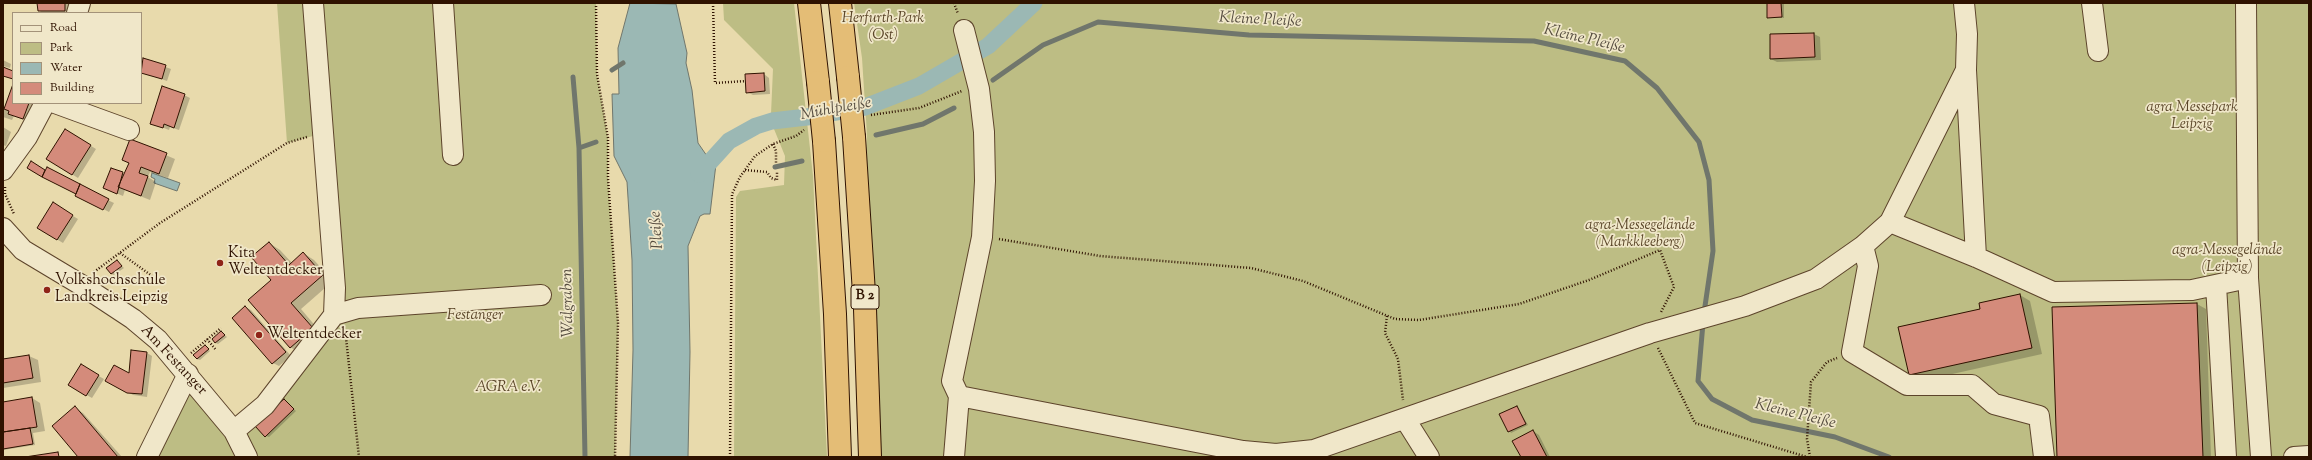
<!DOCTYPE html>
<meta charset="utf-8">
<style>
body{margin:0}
#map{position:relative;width:2312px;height:460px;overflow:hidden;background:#e8daac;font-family:"Sorts Mill Goudy",serif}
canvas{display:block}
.frame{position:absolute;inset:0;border:4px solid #2f1200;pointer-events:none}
.legend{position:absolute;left:12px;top:12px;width:130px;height:92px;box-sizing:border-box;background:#f0e7c9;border:1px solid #a39279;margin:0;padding:5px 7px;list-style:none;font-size:12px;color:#2f1200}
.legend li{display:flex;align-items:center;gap:8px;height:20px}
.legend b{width:20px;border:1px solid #a39279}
</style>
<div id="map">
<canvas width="2312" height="460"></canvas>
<div class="frame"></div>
<ul class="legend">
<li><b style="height:5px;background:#f0e7c9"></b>Road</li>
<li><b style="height:11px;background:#bdbd84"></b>Park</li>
<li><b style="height:11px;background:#9bb8b4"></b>Water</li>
<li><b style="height:11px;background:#d48b7b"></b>Building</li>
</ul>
</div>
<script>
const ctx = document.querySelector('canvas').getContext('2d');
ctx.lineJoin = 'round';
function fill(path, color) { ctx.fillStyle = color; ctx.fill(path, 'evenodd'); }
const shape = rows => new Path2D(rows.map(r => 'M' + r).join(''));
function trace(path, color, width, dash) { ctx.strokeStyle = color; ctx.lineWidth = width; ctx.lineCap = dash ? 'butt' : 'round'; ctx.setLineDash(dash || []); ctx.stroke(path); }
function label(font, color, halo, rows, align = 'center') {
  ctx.font = font + ' "Sorts Mill Goudy",serif'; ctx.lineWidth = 3.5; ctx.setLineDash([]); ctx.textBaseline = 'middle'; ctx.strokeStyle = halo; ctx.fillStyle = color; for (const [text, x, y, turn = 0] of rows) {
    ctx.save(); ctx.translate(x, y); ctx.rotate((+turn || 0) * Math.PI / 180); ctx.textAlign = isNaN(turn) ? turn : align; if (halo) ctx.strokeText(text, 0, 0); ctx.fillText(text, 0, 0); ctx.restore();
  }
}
fill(shape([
 [277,3,596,3,597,74,608,138,608,178,618,323,615,457,147,457,188,374,234,431,334,315,324,133,287,143],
 [723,3,794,3,813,176,827,457,734,457,736,197,740,191,784,185,785,156,774,129,771,114,773,69,724,20],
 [854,3,2309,3,2309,457,881,457,878,351,866,152,867,135,862,58]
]), '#bdbd84');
const water = shape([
 [630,3,676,4,687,53,686,63,692,90,698,143,707,156,710,153,719,160,716,164,710,214,704,214,700,216,688,246,690,352,688,457,630,457,633,350,632,260,627,182,614,156,612,94,619,94,618,48,630,3],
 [152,173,180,183,177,191,154,183,155,179,151,177,152,173]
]);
fill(water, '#9bb8b4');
trace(water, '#70766c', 1);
fill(shape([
 [38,3,70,3,70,13,43,13,38,10],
 [1768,3,1784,3,1784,18,1768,17],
 [1814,34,1820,37,1821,60,1777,62,1771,59,1771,35],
 [144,59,171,69,167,81,141,72],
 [3,60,11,64,10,68,3,66],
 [764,74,769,78,770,94,753,95,747,92],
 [13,87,13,103,36,103,29,122,14,116,12,120,3,117,3,110],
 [184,95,190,98,179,130,170,127,169,130,151,123],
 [3,127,11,132,6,146,3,145],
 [65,130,96,149,78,178,47,159],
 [130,140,175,159,168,178,150,172,148,177,156,182,150,200,125,190,123,196,104,188,111,169,125,174,130,164,123,160],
 [32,163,46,171,114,203,109,212,42,176],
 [53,204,78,219,63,243,38,228],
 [269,243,280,250,292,263,303,253,314,260,333,281,301,309,323,335,301,354,290,347,273,280],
 [117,261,124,268,114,275,111,274],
 [2020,295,2030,301,2042,354,1921,381,1910,375,1899,328,1981,309],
 [2197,304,2206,309,2211,457,2058,457,2053,308],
 [245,307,251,310,291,356,279,366,273,363],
 [221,332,227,337,218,344,216,343],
 [207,348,210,351,200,360,197,359],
 [147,353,152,356,147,397,133,395,107,380,129,375],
 [29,356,38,360,41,382,3,388,3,360],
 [81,366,104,379,92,398,69,385],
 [32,398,40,403,45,431,33,433,35,445,3,450,3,403],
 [286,402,296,411,269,437,266,436],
 [1517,407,1528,425,1511,433,1500,414],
 [75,408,83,413,122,457,80,457],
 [1533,431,1539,435,1550,457,1522,457]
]), '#0003');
trace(shape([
 [612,70,623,63],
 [573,77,579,148],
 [993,80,1043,45,1098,22,1249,35,1534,41,1625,61,1657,88,1699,142,1709,180,1713,251,1704,313],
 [876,135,923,124,954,108],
 [775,167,802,161],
 [1703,323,1698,381,1712,399,1752,420,1835,437,1889,457],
 [585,457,579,148,596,142]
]), '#70766c', 5);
trace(shape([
 [699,174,729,141,756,126,772,121,807,117,865,107,919,86,988,46,1034,3]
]), '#9bb8b4', 17);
const building = shape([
 [37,3,65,3,65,11,38,11,37,3],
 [1767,3,1781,3,1782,17,1767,18,1767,3],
 [1814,33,1815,57,1770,59,1770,34,1814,33],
 [143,58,166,65,162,79,141,73,143,58],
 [3,67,13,71,13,79,3,76,3,67],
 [764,73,765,91,746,93,745,74,764,73],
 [13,84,13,103,29,103,23,119,8,114,9,111,4,109,13,84],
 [162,86,185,94,174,128,164,124,163,128,150,124,162,86],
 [65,129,91,145,72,175,46,159,65,129],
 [130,139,167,153,159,174,141,167,139,173,148,176,141,196,118,187,129,163,122,160,130,139],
 [31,161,45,170,42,177,27,168,31,161],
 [47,167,80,184,76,194,42,177,47,167],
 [111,168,123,172,117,194,103,188,111,168],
 [80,184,109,199,103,210,75,196,80,184],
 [53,202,73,215,57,240,37,228,53,202],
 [269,242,289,265,303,252,323,275,291,303,313,328,290,348,248,300,271,280,251,257,269,242],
 [117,260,122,266,111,274,106,268,117,260],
 [2020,294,2032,348,1909,375,1898,327,1980,309,1979,303,2020,294],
 [2197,303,2203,457,2057,457,2052,307,2197,303],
 [245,306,286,352,272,364,232,318,245,306],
 [221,331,225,335,215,343,212,339,221,331],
 [205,345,209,349,197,359,193,355,205,345],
 [131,350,147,352,142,394,127,393,105,381,114,365,129,373,131,350],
 [29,355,33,378,3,383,3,359,29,355],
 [81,364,99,375,86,396,68,385,81,364],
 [32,397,37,427,3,432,3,402,32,397],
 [284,399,294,409,265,437,255,426,284,399],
 [75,406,118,457,78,457,52,426,75,406],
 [1517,406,1526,424,1508,432,1499,414,1517,406],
 [30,428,33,444,3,449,3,432,30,428],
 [1533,430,1547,457,1521,457,1512,441,1533,430],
 [58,452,59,457,25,457,58,452]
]);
fill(building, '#d48b7b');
trace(building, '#2f1200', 1);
const minor = shape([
 [443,3,453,155],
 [1964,3,1967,34,1966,70,1976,257],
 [2092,3,2098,51],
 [2246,3,2248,278,2261,457],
 [77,13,80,3],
 [55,103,129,130],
 [3,170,27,137,45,103],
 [1890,222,1976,257,2053,292,2192,290,2248,278],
 [3,228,23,250,83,286,133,319,158,340,234,431,247,457],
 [1863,246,1868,266,1852,352,1907,385,1972,385,1994,404,2039,416,2044,457],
 [2216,285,2226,457],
 [334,315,358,308,541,295],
 [959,396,1243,451,1276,454,1314,450,1650,333,1745,306,1816,279,1863,246,1890,222,1966,70],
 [1405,419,1429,457],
 [234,431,265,405,334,315,335,288,313,3],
 [147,457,188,374],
 [954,457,959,396,952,381,982,237,985,181,984,132,979,89,964,30],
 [2294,457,2309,456]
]);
const highway = shape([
 [809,3,818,82],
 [840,3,848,77],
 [854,137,865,309,870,457],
 [824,141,835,314,840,457]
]);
trace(minor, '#5d442b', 22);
trace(highway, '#2f1200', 24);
trace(shape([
 [596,3,597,74,608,138,608,178,618,323,615,457],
 [713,3,715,83,746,81],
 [954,3,958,14],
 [871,115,919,108,962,91],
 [773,144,776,151,776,163],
 [745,170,767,172,771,178,777,180,777,171],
 [5,187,5,194,14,214],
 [999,239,1100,256,1251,268,1303,281,1395,319,1419,320,1519,304,1589,280,1660,250,1674,287,1661,312],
 [120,253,152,276],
 [94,272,160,223,287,143,307,137],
 [1387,316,1385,333,1398,359,1403,400],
 [343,332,346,338,359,457],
 [207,339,216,350],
 [1658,348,1695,423,1807,457],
 [191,353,221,328],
 [730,457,732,194,740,177,755,156,773,144,796,136,804,130],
 [1810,457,1807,439,1811,382,1827,362,1837,358]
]), '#2f1200', 2.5, [1, 2]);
trace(minor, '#f0e7c9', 20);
trace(highway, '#e4bd76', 22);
const highwayBridge = shape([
 [848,77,854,137],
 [818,82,824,141]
]);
trace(highwayBridge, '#2f1200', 24, []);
trace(highwayBridge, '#e4bd76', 22);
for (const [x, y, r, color] of [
 [220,263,4,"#8f2418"],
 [47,290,4,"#8f2418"],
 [259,335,4,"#8f2418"]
]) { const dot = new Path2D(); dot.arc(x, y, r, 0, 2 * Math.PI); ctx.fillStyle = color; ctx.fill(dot); trace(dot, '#f0e7c9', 1.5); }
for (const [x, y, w] of [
 [865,297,28]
]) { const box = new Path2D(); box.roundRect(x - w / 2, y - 12, w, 24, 3); ctx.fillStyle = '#f0e7c9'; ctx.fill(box); trace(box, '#2f1200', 1); }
label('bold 14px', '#2f1200', null, [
 ["B 2",865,297]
]);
label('italic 15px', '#5a4528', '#f0e7c9', [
 ["Herfurth-Park",883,19],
 ["(Ost)",883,36],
 ["agra Messepark",2192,108],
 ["Leipzig",2192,125],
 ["agra-Messegelände",1640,226],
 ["(Markkleeberg)",1640,243],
 ["agra-Messegelände",2227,251],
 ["(Leipzig)",2227,268],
 ["Festanger",475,316],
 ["AGRA e.V.",508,388]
]);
label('15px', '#2f1200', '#f0e7c9', [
 ["Kita",228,254],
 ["Weltentdecker",228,271],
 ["Volkshochschule",55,281],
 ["Landkreis Leipzig",55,298],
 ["Weltentdecker",267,335]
], 'left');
label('15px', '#2f1200', '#f0e7c9', [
 ["Am Festanger",173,361,47]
]);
label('italic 16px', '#554c3f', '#f0e7c9', [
 ["Kleine Pleiße",1260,21,3],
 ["Kleine Pleiße",1584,40,13],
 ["Mühlpleiße",836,110,-10],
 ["Pleiße",658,230,-94],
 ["Walgraben",569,303,-91],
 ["Kleine Pleiße",1795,415,14]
]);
</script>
